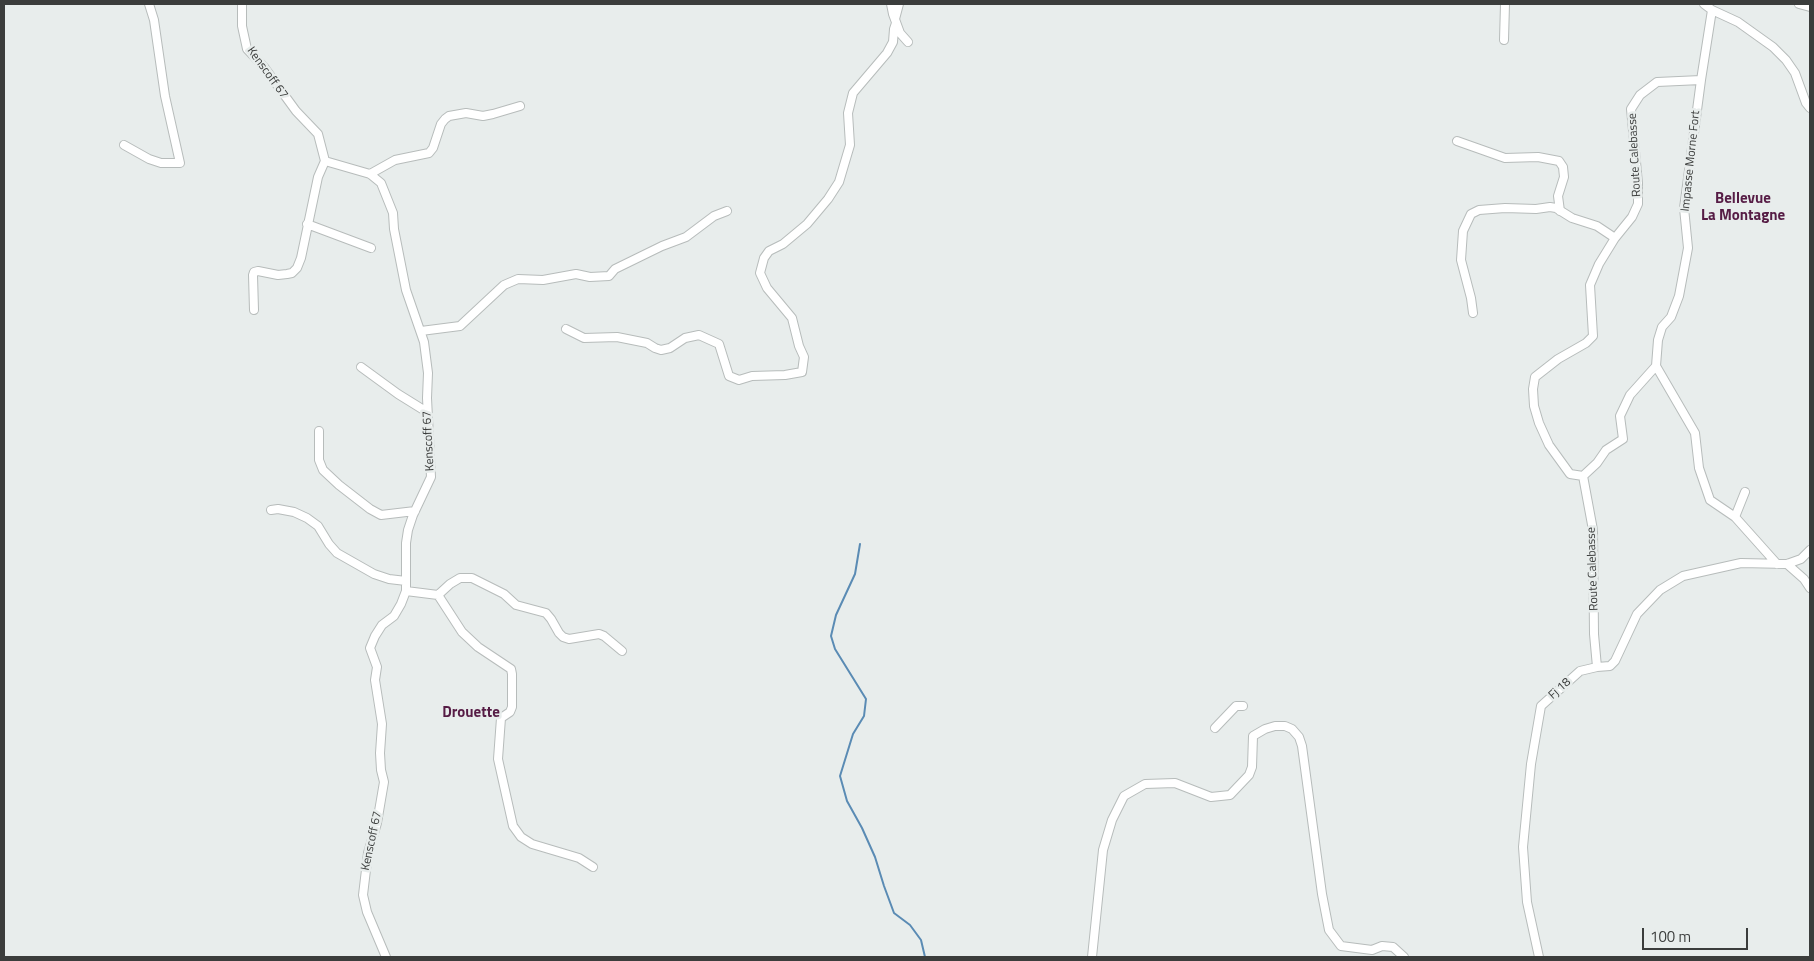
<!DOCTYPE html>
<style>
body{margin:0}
#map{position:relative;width:1814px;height:961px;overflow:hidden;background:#e8edec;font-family:"Titillium Web",sans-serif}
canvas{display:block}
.frame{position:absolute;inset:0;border:5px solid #3b3d3c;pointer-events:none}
.scale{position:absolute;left:1642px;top:928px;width:106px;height:22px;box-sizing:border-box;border:2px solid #3b3d3c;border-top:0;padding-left:6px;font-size:15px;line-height:18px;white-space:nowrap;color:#3b3d3c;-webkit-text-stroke:4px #e8edec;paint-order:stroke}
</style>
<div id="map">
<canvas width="1814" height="961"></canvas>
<div class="frame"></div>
<div class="scale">100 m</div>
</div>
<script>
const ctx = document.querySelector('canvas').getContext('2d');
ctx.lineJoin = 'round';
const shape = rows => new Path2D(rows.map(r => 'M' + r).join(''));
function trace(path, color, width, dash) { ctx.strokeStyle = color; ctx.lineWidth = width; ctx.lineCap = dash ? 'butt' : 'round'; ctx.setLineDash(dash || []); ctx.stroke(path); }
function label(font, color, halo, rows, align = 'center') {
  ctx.font = font + ' "Titillium Web",sans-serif'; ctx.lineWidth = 5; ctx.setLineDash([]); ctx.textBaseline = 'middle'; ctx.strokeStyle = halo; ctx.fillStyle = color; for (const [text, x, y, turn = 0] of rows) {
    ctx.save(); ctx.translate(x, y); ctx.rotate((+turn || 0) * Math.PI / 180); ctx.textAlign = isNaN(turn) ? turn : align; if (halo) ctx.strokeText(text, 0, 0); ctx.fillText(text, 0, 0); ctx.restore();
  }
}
trace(shape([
 [860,544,855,574,836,615,831,636,835,649,866,699,864,716,853,734,840,776,847,801,862,828,875,857,884,886,894,913,910,925,921,940,925,957]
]), '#5a8bb4', 2);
const minor = shape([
 [242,4,242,26,247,49,264,67,296,111,318,134,325,161,370,174,381,183,393,213,394,229,406,290,424,342,428,373,427,398,431,477,413,515,408,530,406,543,406,591,401,604,394,616,382,625,375,636,370,648,377,667,375,680,382,724,380,753,381,770,384,782,377,823,368,853,363,895,367,912,386,957],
 [891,4,893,14,900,33,908,42],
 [1704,4,1712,10,1738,22,1773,47,1786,60,1795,73,1806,103,1810,108],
 [1799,4,1810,7],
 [895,19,899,4],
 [1504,40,1505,4],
 [1457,141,1505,158,1538,157,1559,161,1563,167,1564,177,1558,196,1560,211],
 [124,145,149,159,161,163,180,163,165,96,154,20,149,4],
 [370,174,395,160,429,153,433,148,441,124,445,119,449,116,466,113,483,116,493,114,520,106],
 [307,224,371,248],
 [254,310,253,275,254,272,258,271,278,275,287,274,292,273,297,268,301,258,318,177,325,161],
 [1473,313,1471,298,1461,260,1463,231,1471,214,1479,210,1505,208,1536,209,1550,207,1556,208,1572,218,1597,226,1615,238],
 [566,329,584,338,617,337,647,343,655,348,661,350,670,348,685,338,699,335,719,344,729,376,739,380,752,376,785,375,802,372,804,357,799,346,792,318,767,288,760,273,764,258,769,251,783,244,807,224,828,199,839,182,850,145,848,113,853,93,887,53,893,42,894,29,896,23],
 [421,331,460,326,504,285,518,279,543,280,576,274,590,277,609,276,615,269,662,246,686,237,714,216,727,211],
 [1656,366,1658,340,1662,327,1671,317,1679,296,1688,248,1684,208,1701,80,1712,10],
 [1656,366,1695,433,1699,468,1710,500,1735,517],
 [361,367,398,394,427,412],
 [319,431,319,460,323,470,339,485,370,509,381,515,415,511],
 [1583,476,1597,463,1606,450,1623,439,1620,416,1630,395,1656,366],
 [1745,492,1735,517,1777,564],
 [271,510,278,509,294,512,307,518,318,526,329,544,337,553,374,574,389,579,406,581],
 [1787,564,1804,579,1810,588],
 [406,591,438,595,462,632,478,647,511,669,512,674,512,707,510,712,501,718,498,759,513,826,521,837,532,844,579,858,593,867],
 [438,595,450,584,460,578,472,578,504,594,516,605,546,613,551,619,559,633,563,637,569,639,599,634,604,636,622,651],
 [1597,667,1594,634,1593,530,1583,476,1570,474,1549,445,1539,423,1534,406,1533,389,1535,377,1558,359,1586,343,1593,336,1590,285,1599,264,1615,238,1632,217,1638,204,1638,183,1631,109,1640,95,1657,82,1701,80],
 [1215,728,1236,706,1243,706],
 [1092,957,1103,850,1112,820,1124,796,1145,784,1175,783,1211,797,1230,795,1249,775,1252,767,1253,736,1265,729,1275,726,1285,726,1292,729,1299,737,1302,746,1322,894,1329,930,1341,946,1372,950,1382,946,1393,947,1404,957],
 [1539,957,1527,902,1523,847,1531,764,1541,706,1580,671,1597,667,1610,666,1615,661,1637,614,1660,590,1683,576,1741,563,1787,564,1801,559,1810,550]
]);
trace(minor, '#b7bcbb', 10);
trace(minor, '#fff', 8);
label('12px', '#3b3d3c', '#e8edec', [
 ["Kenscoff 67",267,73,54],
 ["Route Calebasse",1635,155,-93],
 ["Impasse Morne Fort",1691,161,-84],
 ["Kenscoff 67",429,441,-93],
 ["Route Calebasse",1593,569,-92],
 ["Fj 18",1560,689,-42],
 ["Kenscoff 67",372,841,-78]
]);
label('bold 15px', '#561c45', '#e8edec', [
 ["Bellevue",1743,199],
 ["La Montagne",1743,216],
 ["Drouette",471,713]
]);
</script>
